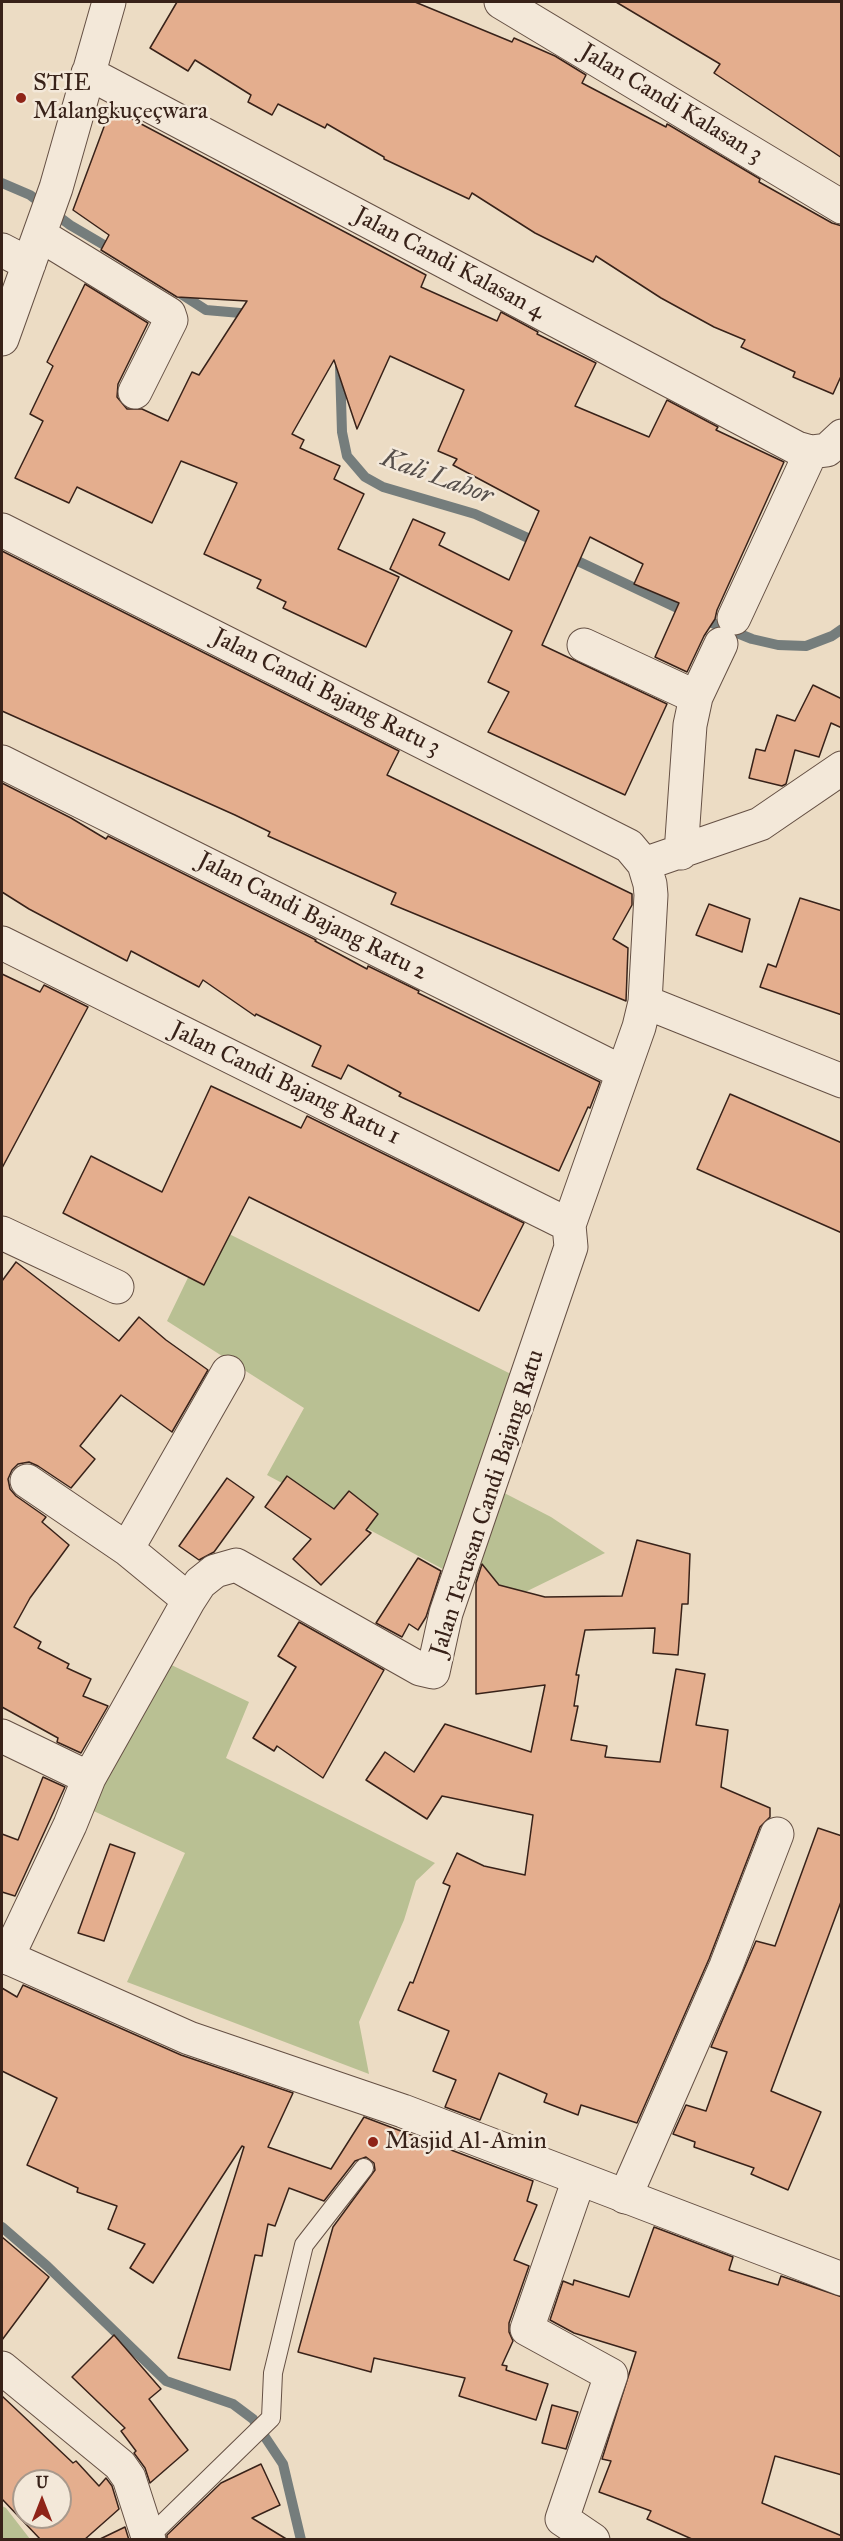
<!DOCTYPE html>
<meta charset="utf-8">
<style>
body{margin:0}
#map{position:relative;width:843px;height:2541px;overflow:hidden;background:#ecdcc4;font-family:"IM FELL Great Primer",serif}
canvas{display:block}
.frame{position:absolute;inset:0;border:3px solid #382219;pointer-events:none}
.north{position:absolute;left:12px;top:2469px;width:60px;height:60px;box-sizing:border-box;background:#f3e8d9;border:2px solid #a8998c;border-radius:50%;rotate:0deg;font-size:16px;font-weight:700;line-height:24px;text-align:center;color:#382219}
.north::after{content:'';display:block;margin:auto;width:21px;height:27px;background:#8f2418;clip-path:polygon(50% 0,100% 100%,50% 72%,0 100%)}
</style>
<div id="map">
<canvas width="843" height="2541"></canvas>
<div class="frame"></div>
<div class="north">U</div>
</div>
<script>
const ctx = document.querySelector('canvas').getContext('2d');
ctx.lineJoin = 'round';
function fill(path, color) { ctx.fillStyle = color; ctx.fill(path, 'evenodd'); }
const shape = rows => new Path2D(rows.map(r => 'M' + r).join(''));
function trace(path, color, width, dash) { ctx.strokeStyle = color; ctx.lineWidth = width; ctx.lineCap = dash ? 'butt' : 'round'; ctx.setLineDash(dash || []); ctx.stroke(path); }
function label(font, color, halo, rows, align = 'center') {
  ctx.font = font + ' "IM FELL Great Primer",serif'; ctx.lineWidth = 5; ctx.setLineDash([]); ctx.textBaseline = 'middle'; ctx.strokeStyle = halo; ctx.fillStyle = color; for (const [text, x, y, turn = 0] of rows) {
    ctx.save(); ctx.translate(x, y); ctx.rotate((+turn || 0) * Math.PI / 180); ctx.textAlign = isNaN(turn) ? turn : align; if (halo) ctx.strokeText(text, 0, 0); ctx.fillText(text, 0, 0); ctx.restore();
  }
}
fill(shape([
 [213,1226,519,1378,479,1480,551,1517,605,1553,513,1598,454,1575,267,1475,304,1408,167,1321],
 [163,1661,249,1702,226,1758,435,1863,416,1881,404,1920,359,2022,369,2074,127,1982,185,1853,87,1808],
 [2,2506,6,2508,30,2539,2,2539]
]), '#b9c093');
trace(shape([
 [2,183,30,195,70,225,116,252],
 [175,290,206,310,252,314],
 [340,366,342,432,347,456,365,477,383,487,475,514,539,543],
 [567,556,690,614,752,639,778,645,806,646,832,636,842,629],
 [2,2227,47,2266,166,2381,233,2404,253,2419,283,2464,301,2540]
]), '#757d7c', 10);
const building = shape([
 [177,2,415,2,512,42,514,38,555,56,586,75,582,83,666,127,667,124,669,125,760,179,759,182,832,223,842,226,842,374,833,394,793,377,795,372,741,347,745,340,714,327,661,298,596,256,593,262,535,233,472,193,469,199,384,159,384,157,327,124,325,128,278,104,272,115,248,102,251,95,195,60,188,71,150,48,177,2],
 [616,2,842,2,842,158,714,73,720,64,616,2],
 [111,108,426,275,421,287,497,321,501,312,538,332,537,334,596,363,575,406,649,437,667,400,718,427,716,430,784,462,717,610,715,619,704,636,687,672,655,657,679,603,634,584,643,564,590,537,542,645,667,704,625,795,488,732,509,692,488,682,512,631,390,569,413,519,445,533,439,545,509,580,539,511,453,465,457,459,438,451,464,390,390,356,357,429,334,360,292,434,304,440,300,448,340,466,334,479,364,494,338,549,399,577,366,647,283,608,286,602,257,588,261,580,204,554,237,483,181,461,152,523,77,487,69,503,15,478,43,421,30,414,53,366,47,362,85,284,148,323,118,384,117,397,127,409,142,409,168,421,192,372,199,375,247,301,177,297,101,250,109,235,73,210,111,108],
 [2,551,399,751,387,775,632,894,632,905,613,939,628,948,626,1001,391,904,396,893,268,836,270,832,235,815,2,711,2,551],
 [813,685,842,699,842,728,831,723,819,757,795,750,786,784,782,786,749,778,756,749,765,751,777,715,795,721,813,685],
 [2,783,71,818,106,839,108,836,316,940,315,941,367,969,368,966,419,991,418,993,600,1082,590,1108,588,1107,559,1171,399,1096,401,1093,348,1065,341,1079,312,1066,321,1046,256,1014,255,1016,203,980,199,987,131,951,127,961,29,909,2,892,2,783],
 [800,898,842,911,842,1015,760,987,768,964,776,967,800,898],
 [709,904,750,919,742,952,696,935,709,904],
 [2,974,40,992,44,985,88,1007,2,1168,2,974],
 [211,1086,301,1128,307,1116,524,1223,479,1311,249,1197,204,1285,63,1213,91,1156,162,1192,211,1086],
 [730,1094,842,1143,842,1233,697,1169,730,1094],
 [16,1262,119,1341,139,1317,166,1340,208,1370,172,1432,121,1395,80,1446,95,1459,71,1488,38,1466,29,1462,18,1464,12,1470,8,1479,10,1489,16,1496,46,1517,42,1522,69,1545,30,1598,14,1627,41,1642,38,1648,69,1664,67,1668,91,1679,83,1696,108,1706,81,1753,57,1742,58,1738,2,1707,2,1281,16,1262],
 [287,1476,334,1509,349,1491,378,1514,366,1530,371,1533,321,1585,293,1559,311,1539,265,1507,287,1476],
 [227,1478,254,1497,214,1552,199,1560,179,1546,227,1478],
 [637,1540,690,1554,688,1604,682,1604,678,1655,653,1653,655,1628,585,1630,576,1675,579,1675,574,1706,578,1706,571,1740,607,1746,605,1757,660,1762,676,1669,705,1674,696,1725,728,1730,721,1787,770,1808,770,1817,760,1827,709,1959,637,2123,581,2105,578,2115,544,2102,547,2094,499,2073,480,2120,445,2107,456,2080,433,2071,449,2031,398,2010,410,1982,413,1983,450,1886,443,1883,457,1853,484,1866,525,1875,533,1815,442,1796,427,1819,366,1780,385,1752,414,1772,445,1724,531,1752,545,1685,476,1694,476,1583,482,1564,499,1585,545,1597,622,1596,637,1540],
 [418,1558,441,1571,426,1617,418,1630,409,1624,402,1637,376,1623,418,1558],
 [299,1622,384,1670,323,1778,277,1746,274,1751,253,1738,296,1667,278,1656,299,1622],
 [43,1777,65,1787,15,1896,2,1892,2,1834,18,1840,43,1777],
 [818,1828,842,1836,842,1899,771,2091,821,2112,788,2190,751,2174,754,2168,694,2147,695,2142,673,2134,686,2105,706,2111,727,2052,711,2047,756,1941,775,1946,818,1828],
 [110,1844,135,1853,104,1941,78,1933,110,1844],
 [23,1985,181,2055,293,2093,268,2147,331,2169,364,2117,533,2181,527,2201,537,2205,514,2260,529,2266,509,2323,509,2332,513,2341,502,2365,507,2366,506,2370,548,2384,536,2420,459,2396,465,2378,374,2358,371,2372,298,2352,333,2227,375,2170,374,2163,366,2157,355,2161,324,2201,289,2188,275,2226,268,2224,262,2256,255,2255,230,2370,178,2358,244,2147,242,2146,153,2283,130,2268,145,2244,108,2229,117,2206,77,2192,78,2188,27,2165,57,2098,2,2071,2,1988,17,1997,23,1985],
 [654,2227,733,2257,729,2270,778,2285,781,2276,842,2297,842,2475,775,2456,762,2503,842,2536,842,2540,694,2540,647,2519,651,2511,599,2492,611,2461,602,2459,636,2352,574,2333,550,2320,563,2281,573,2285,574,2280,629,2297,654,2227],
 [2,2237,49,2277,2,2340,2,2237],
 [114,2335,161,2389,149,2399,188,2450,150,2483,145,2468,134,2453,136,2451,121,2431,125,2428,72,2377,114,2335],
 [2,2396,73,2463,76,2461,99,2486,106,2478,112,2486,119,2509,84,2540,41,2540,2,2499,2,2396],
 [24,2481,60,2481,60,2517,24,2517,24,2481],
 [552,2405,578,2412,566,2449,542,2443,552,2405],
 [261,2464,280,2505,252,2518,288,2540,167,2540,167,2535,221,2483,261,2464],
 [125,2527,129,2540,98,2540,125,2527]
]);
fill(building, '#e4ae8e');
trace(building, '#382219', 1.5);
const service = shape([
 [148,2538,271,2418,273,2373,304,2245,364,2168]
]);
const minor = shape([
 [501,2,842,207],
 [88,73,797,448,811,452,827,450,842,436],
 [40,235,169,314,171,320,135,392],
 [2,250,29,264],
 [2,339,56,188,109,2],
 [2,530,629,846,644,864,650,884,651,895,645,1002,639,1027,569,1225,571,1247,446,1613,433,1672,420,1669,236,1565,215,1571,200,1583,189,1600,89,1778,70,1825,7,1958],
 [734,618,811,452],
 [584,645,696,697],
 [2,762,622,1072],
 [681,853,690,725,696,697,721,644],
 [644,864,760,824,842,768],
 [2,943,569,1225],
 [645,1002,842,1081],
 [2,1233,117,1287],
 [27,1481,127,1549,189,1600],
 [127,1549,228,1372],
 [2,1736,89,1778],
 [579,2179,527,2329,611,2375,562,2519,593,2540],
 [625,2197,726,1966,777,1834],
 [2,2368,120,2465,129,2478,149,2540]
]);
const tertiary = shape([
 [2,1955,189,2038,403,2111,842,2279]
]);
trace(service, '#655044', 20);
trace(minor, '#655044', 35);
trace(tertiary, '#655044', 35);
trace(service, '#f3e8d9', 18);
trace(minor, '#f3e8d9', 33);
trace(tertiary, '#f3e8d9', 33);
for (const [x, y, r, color] of [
 [21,98,6,"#8f2418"],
 [373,2142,6,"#8f2418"]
]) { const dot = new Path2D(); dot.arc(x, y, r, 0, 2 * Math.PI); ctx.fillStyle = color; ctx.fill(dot); trace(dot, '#f3e8d9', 2); }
label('24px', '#382219', '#f3e8d9', [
 ["STIE",33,84],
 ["Malangkuçeçwara",33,112],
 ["Masjid Al-Amin",385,2142]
], 'left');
label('24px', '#382219', '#f3e8d9', [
 ["Jalan Candi Kalasan 3",671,104,31],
 ["Jalan Candi Kalasan 4",449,264,28],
 ["Jalan Candi Bajang Ratu 3",326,693,27],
 ["Jalan Candi Bajang Ratu 2",312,917,27],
 ["Jalan Candi Bajang Ratu 1",285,1084,26],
 ["Jalan Terusan Candi Bajang Ratu",488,1503,-72]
]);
label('italic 26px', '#564f4b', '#f3e8d9', [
 ["Kali Lahor",437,478,20]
]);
</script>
